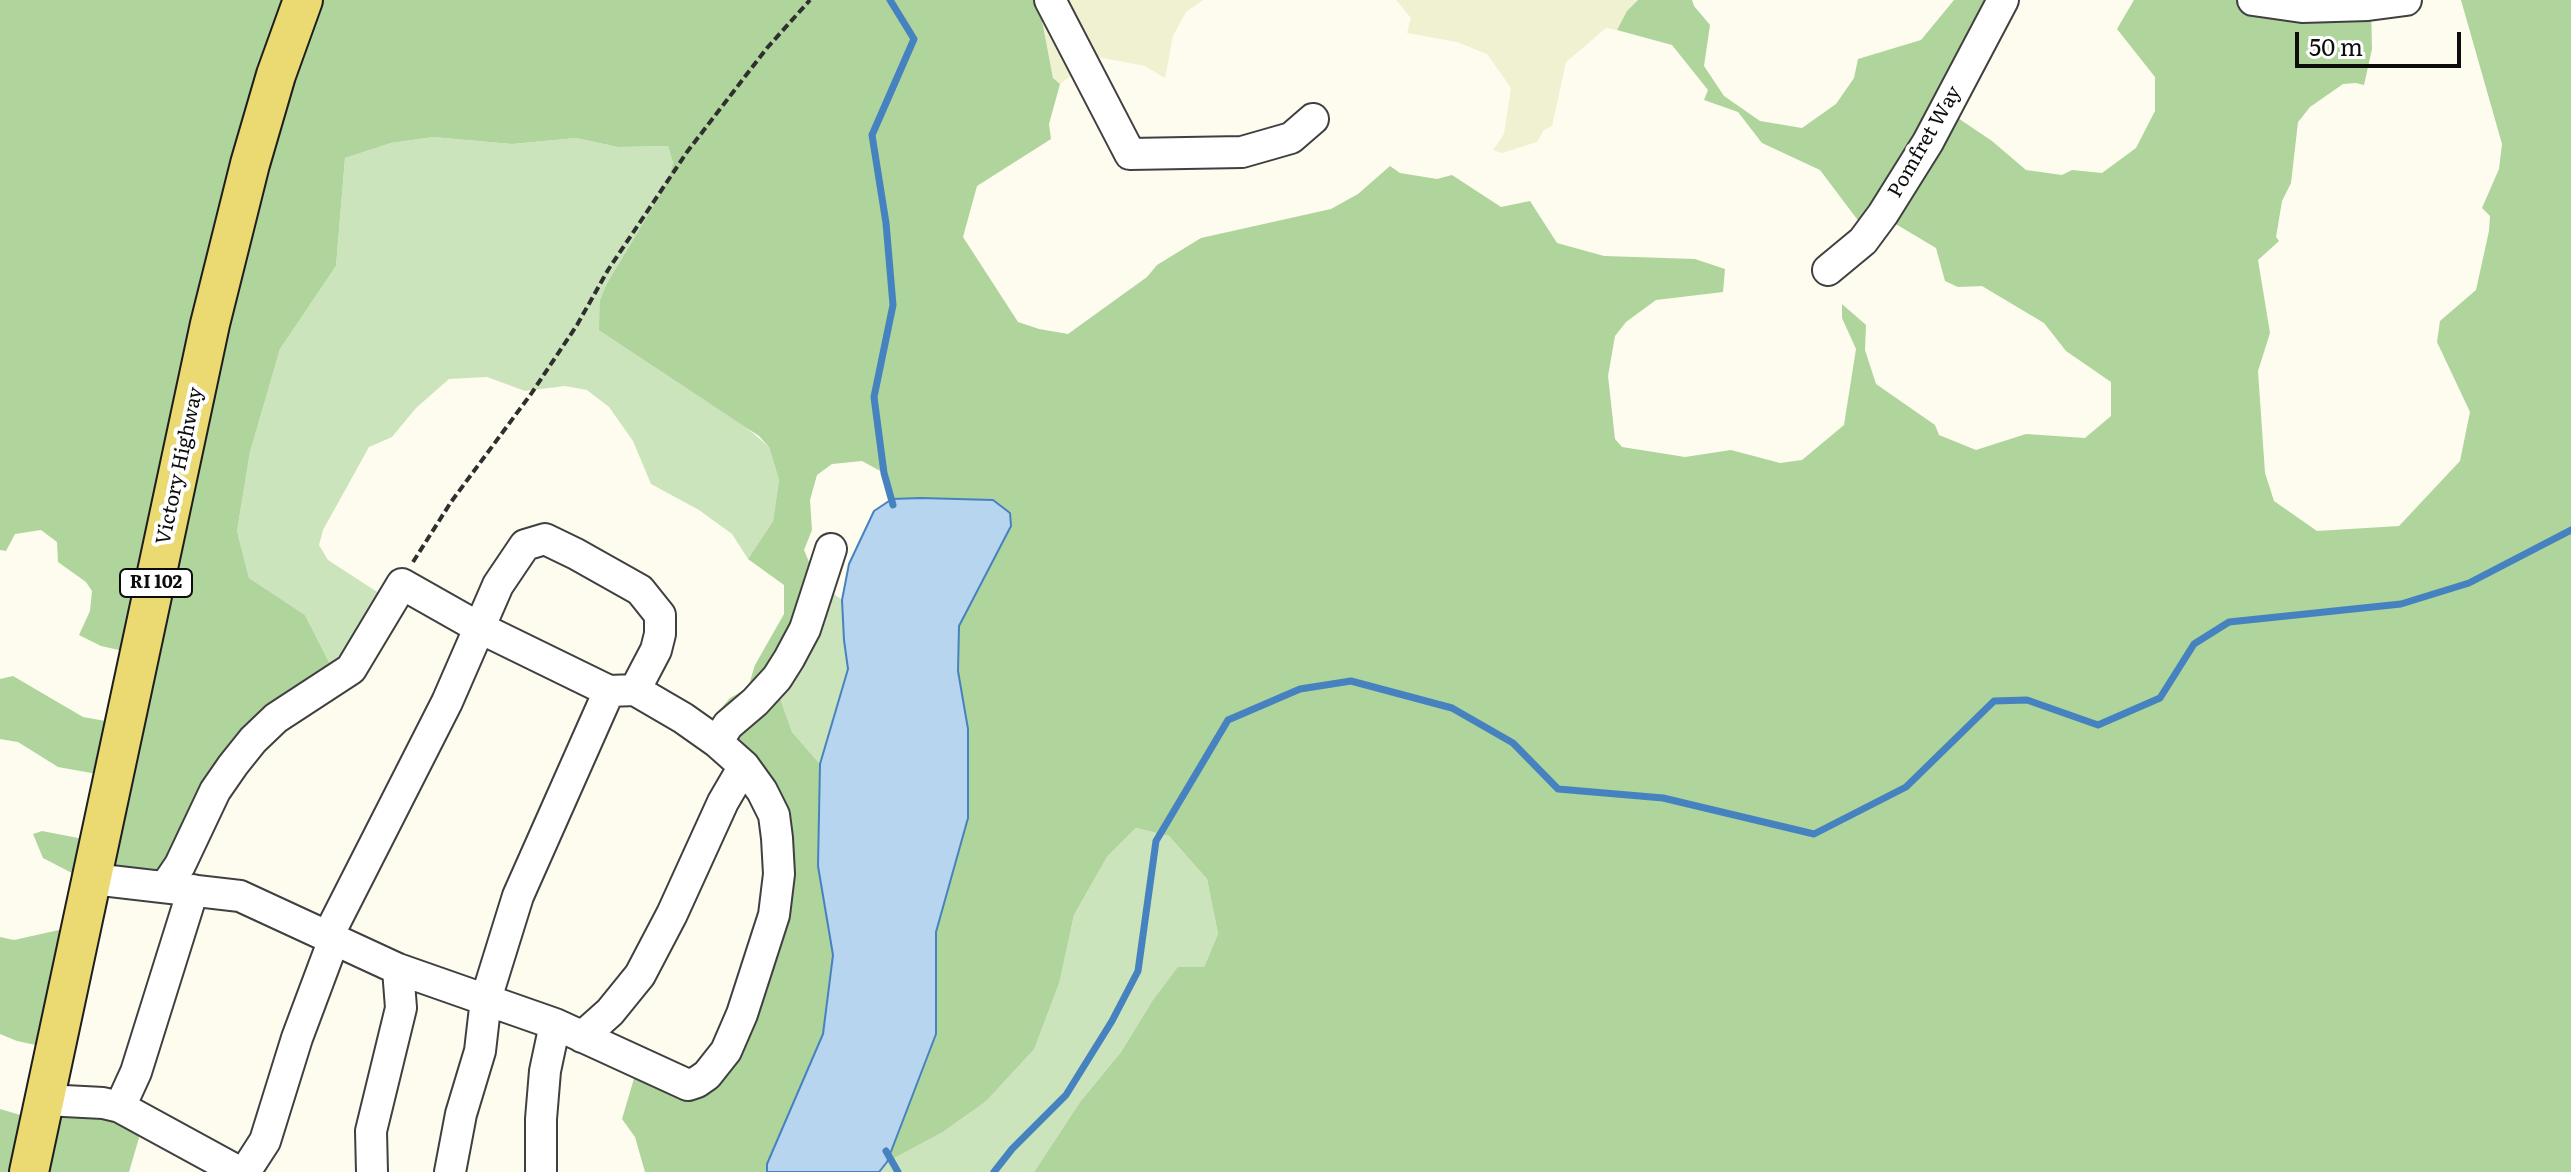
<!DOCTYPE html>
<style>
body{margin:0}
#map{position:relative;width:2571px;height:1172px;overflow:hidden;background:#fdfcef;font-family:Literata,serif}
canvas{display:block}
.scale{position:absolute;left:2295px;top:32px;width:166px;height:36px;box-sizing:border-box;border:4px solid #0d0d0d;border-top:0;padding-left:10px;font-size:24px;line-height:28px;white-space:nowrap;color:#0d0d0d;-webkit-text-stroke:6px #fff;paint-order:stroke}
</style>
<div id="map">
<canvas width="2571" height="1172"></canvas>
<div class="scale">50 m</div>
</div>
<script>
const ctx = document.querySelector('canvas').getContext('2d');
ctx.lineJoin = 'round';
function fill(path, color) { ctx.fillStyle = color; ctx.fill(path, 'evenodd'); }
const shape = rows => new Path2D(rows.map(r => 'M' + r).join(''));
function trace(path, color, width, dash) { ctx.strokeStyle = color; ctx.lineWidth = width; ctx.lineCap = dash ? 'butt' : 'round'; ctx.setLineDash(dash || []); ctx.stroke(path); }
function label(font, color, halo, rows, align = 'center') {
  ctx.font = font + ' Literata,serif'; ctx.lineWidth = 8; ctx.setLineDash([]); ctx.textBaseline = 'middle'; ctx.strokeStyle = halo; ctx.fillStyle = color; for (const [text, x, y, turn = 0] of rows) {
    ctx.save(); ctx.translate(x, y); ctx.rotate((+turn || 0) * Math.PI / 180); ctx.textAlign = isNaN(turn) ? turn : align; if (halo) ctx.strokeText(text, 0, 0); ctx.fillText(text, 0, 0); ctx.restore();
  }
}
fill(shape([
 [1038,0,1203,0,1186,12,1173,36,1165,78,1145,66,1097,57,1060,84,1053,78],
 [1396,0,1638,0,1627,12,1617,30,1606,28,1566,62,1552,126,1544,130,1537,142,1502,153,1493,150,1504,134,1511,88,1487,54,1457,42,1407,33,1411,18]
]), '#f0f1d1');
fill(shape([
 [433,137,512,144,576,138,618,147,668,146,673,163,667,183,607,283,600,300,769,447,779,480,773,521,748,559,732,534,699,510,651,484,633,441,609,407,587,390,565,386,525,391,487,377,449,379,416,408,392,437,369,447,323,530,319,545,328,560,385,597,354,660,331,666,305,615,249,578,237,531,250,452,280,349,336,266,345,158,391,143],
 [817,581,842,600,844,640,848,669,820,764,792,732,779,695],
 [1136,828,1169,836,1207,879,1218,934,1204,967,1151,1003,1121,1052,1080,1102,1034,1172,879,1172,887,1162,943,1132,985,1102,1060,980,1074,915,1107,857]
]), '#cce4bc');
fill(shape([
 [0,0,1038,0,1053,78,1060,84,1049,124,1051,139,977,186,963,237,1018,322,1039,329,1068,334,1147,277,1157,265,1201,238,1331,209,1358,194,1390,166,1400,173,1437,179,1452,175,1501,207,1530,201,1557,243,1604,256,1695,259,1725,269,1723,292,1656,300,1626,322,1615,336,1608,376,1615,439,1622,447,1685,457,1731,450,1780,463,1802,460,1844,425,1856,349,1842,318,1842,304,1866,325,1865,350,1876,384,1935,425,1939,435,1976,450,2026,434,2085,438,2111,416,2111,382,2066,351,2044,323,1982,286,1958,287,1945,281,1936,248,1884,217,1869,235,1820,170,1762,143,1738,112,1704,100,1708,90,1672,45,1617,30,1627,11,1638,0,1692,0,1694,6,1710,25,1704,66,1724,96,1760,121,1802,128,1836,104,1854,78,1858,59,1921,40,1954,0,2004,0,1946,110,1992,141,2026,170,2062,175,2072,170,2102,173,2136,148,2155,111,2155,77,2117,29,2134,0,2397,0,2371,5,2372,49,2364,85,2356,83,2343,84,2310,107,2298,122,2291,183,2282,201,2276,237,2279,241,2258,260,2270,333,2258,371,2265,473,2274,501,2317,531,2399,526,2460,461,2470,412,2437,342,2440,321,2476,290,2489,231,2490,216,2482,208,2499,169,2502,144,2461,0,2571,0,2571,1172,1034,1172,1080,1102,1121,1052,1151,1003,1178,967,1204,967,1218,934,1207,879,1169,836,1136,828,1107,857,1074,915,1060,980,1034,1049,985,1102,943,1132,887,1162,936,1034,936,931,968,818,968,729,958,671,959,626,1011,526,993,500,892,499,884,473,862,461,832,464,817,475,810,500,812,530,804,550,817,581,779,695,792,732,820,764,818,866,833,955,823,1034,768,1164,767,1172,645,1172,635,1137,622,1119,638,1065,698,1084,756,978,777,817,706,743,716,714,730,698,748,688,755,665,784,614,784,585,748,559,773,521,779,480,769,447,759,436,599,330,600,300,607,283,667,183,673,163,668,146,618,147,576,138,512,144,433,137,391,143,345,158,336,266,280,349,250,452,237,531,249,578,305,615,331,666,293,690,168,883,95,885,43,858,33,834,42,831,104,843,114,777,58,767,18,742,0,739,0,679,13,676,83,717,127,725,142,655,101,646,79,635,90,611,92,591,86,582,58,562,57,542,41,530,15,534,6,551,0,550],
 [86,924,50,1048,17,1041,0,1034,0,937,14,940],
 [51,1099,104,1107,141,1131,129,1172,0,1172,0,1109,34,1119]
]), '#afd49c');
const water = shape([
 [921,498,993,500,1010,513,1011,526,959,626,958,671,968,729,968,818,936,932,936,1034,887,1162,879,1172,767,1172,767,1164,823,1034,833,955,818,866,820,764,848,669,844,640,842,600,849,564,874,511,892,499,921,498]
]);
fill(water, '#b8d5f0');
trace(water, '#4782c0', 2);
trace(shape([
 [890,0,914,39,872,135,886,223,893,305,874,397,884,473,893,505],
 [886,1151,898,1172],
 [994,1172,1012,1149,1066,1095,1112,1021,1138,971,1156,841,1228,720,1300,689,1351,681,1452,708,1513,743,1558,789,1663,798,1814,834,1906,787,1994,701,2027,700,2098,725,2160,698,2194,644,2229,622,2401,604,2469,583,2571,530]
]), '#4782c0', 7);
const minor = shape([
 [1050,0,1130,154,1242,152,1291,138,1313,119],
 [2253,0,2302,7,2368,5,2406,0],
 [1828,270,1863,241,1883,214,1928,142,2003,0],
 [717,742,728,725,755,702,777,678,789,659,805,629,831,549],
 [93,879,240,896,398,969,555,1024],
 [165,887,180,865,215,791,233,765,253,740,276,718,351,669,402,584,478,627,609,691,635,690,683,718,717,742,744,766,762,791,774,815,777,838,779,874,774,915,742,1014,726,1051,707,1075,697,1082,688,1085,555,1024,545,1071,541,1119,541,1172],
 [328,936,447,702,498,585,525,545,545,539,576,554,640,590,660,615,660,634,656,650,635,690],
 [582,1037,610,1012,640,975,672,914,723,802,744,766],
 [45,1100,103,1103,120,1107,239,1172],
 [120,1107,136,1072,193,890],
 [245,1172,265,1141,297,1038,334,939],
 [372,1172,371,1131,401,1008,398,969],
 [450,1172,461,1114,480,1051,486,999,518,896,609,691]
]);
const major = shape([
 [29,1172,210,324,250,164,276,75,303,0]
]);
trace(minor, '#404040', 34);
trace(major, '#1e1e1e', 42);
trace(shape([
 [413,562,451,502,531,394,577,325,608,270,687,152,767,48,810,0]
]), '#2f2f2f', 4, [8, 4]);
trace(minor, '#fff', 30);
trace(major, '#ebda71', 38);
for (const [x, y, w] of [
 [156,583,72]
]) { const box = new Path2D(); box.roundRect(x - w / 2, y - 14, w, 28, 6); ctx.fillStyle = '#fff'; ctx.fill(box); trace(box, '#0d0d0d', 2); }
label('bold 18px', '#0d0d0d', null, [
 ["RI 102",156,583]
]);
label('20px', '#0d0d0d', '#fff', [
 ["Pomfret Way",1925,142,-60],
 ["Victory Highway",180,466,-78]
]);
</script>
